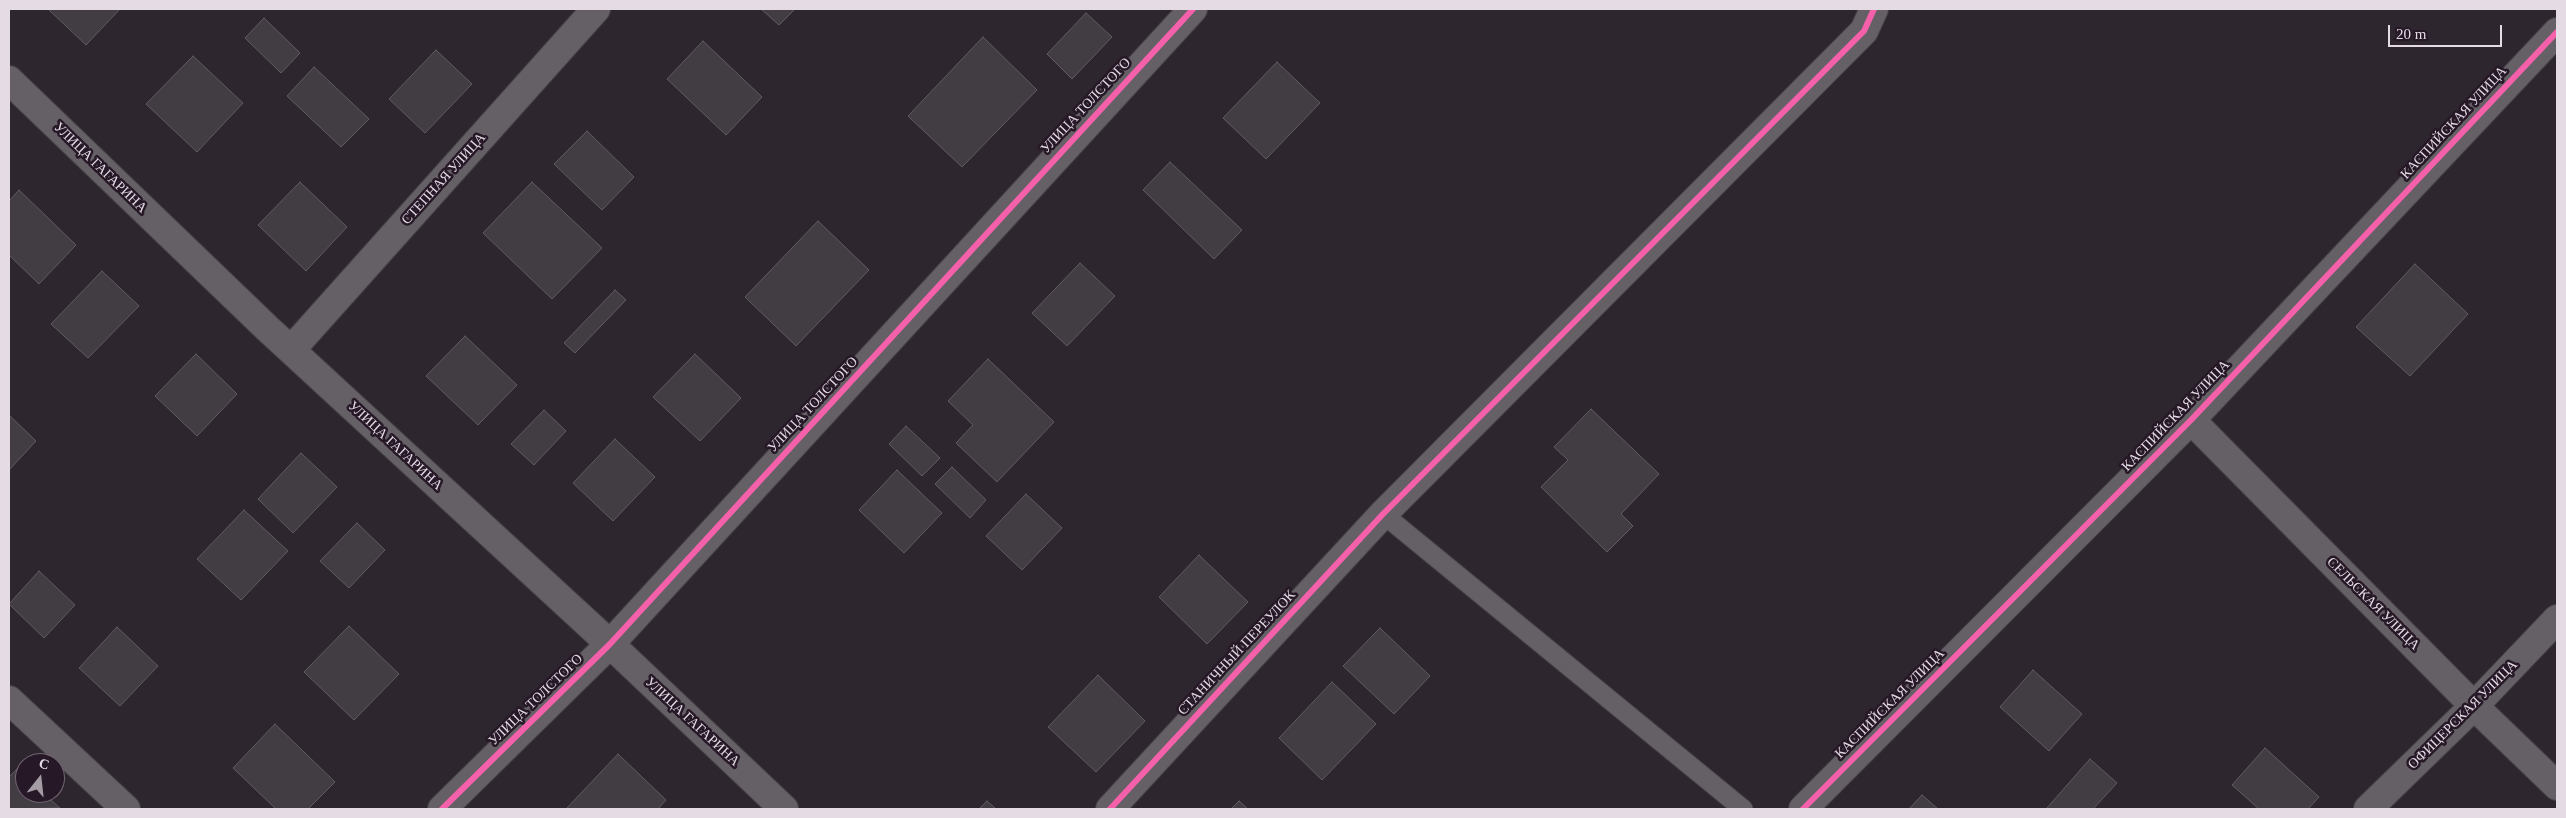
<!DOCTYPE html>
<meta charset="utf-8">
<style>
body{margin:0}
#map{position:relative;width:2566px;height:818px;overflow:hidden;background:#2d262e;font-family:Georgia,serif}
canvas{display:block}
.frame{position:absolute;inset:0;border:10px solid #e4dbe5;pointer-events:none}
.north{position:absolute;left:15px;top:753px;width:50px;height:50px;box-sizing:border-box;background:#261827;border:1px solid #726673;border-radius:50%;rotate:16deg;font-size:14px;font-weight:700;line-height:20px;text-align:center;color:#e4dbe5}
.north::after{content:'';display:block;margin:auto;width:18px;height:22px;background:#a49ca5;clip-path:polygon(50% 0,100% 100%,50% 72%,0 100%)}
.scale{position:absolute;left:2388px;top:25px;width:114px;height:22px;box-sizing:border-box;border:2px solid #e4dbe5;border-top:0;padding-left:6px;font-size:15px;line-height:18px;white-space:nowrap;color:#e4dbe5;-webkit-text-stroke:4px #261827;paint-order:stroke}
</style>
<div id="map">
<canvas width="2566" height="818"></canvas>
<div class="frame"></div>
<div class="north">С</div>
<div class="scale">20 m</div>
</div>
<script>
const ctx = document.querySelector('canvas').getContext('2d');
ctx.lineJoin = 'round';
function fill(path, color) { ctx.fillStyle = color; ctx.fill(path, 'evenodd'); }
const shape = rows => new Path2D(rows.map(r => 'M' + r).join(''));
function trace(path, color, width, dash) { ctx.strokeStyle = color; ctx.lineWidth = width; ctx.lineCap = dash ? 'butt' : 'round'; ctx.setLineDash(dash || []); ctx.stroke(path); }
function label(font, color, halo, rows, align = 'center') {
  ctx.font = font + ' Georgia,serif'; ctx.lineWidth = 5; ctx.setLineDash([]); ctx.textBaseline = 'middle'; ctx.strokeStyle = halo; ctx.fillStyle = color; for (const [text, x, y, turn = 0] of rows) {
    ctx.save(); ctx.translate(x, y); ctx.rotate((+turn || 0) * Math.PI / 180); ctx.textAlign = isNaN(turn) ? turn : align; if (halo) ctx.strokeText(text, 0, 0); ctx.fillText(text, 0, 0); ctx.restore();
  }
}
const building = shape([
 [48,9,120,9,86,45,48,9],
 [761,9,795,9,779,25,761,9],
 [1086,13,1112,37,1072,79,1047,54,1086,13],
 [264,18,300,53,281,73,245,38,264,18],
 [983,37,1037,90,962,167,908,116,983,37],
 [703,41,762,97,726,135,667,79,703,41],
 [436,50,472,84,425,133,389,99,436,50],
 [193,56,243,103,197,152,146,104,193,56],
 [1277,62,1320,103,1266,159,1223,118,1277,62],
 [314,67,369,119,341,147,287,96,314,67],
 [587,131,634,177,602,210,554,164,587,131],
 [1170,162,1242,230,1214,259,1143,190,1170,162],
 [300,182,347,227,306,271,258,225,300,182],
 [532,182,602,248,552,299,483,233,532,182],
 [19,190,76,245,39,284,9,255,9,201,19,190],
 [818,221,869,270,796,346,745,297,818,221],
 [1080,263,1115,296,1067,346,1032,313,1080,263],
 [2415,264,2468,314,2410,376,2356,327,2415,264],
 [102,271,139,306,88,358,51,324,102,271],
 [615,290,626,300,575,353,564,343,615,290],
 [465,336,517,385,478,425,426,376,465,336],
 [196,354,237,394,197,436,155,396,196,354],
 [695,354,741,398,700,441,653,397,695,354],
 [988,359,1054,422,997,482,956,443,973,425,948,401,988,359],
 [1591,409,1659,474,1621,514,1633,526,1607,552,1541,487,1568,460,1554,447,1591,409],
 [544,410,566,431,534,465,511,444,544,410],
 [9,415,36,441,9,470,9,415],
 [906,426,940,458,922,476,889,444,906,426],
 [615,439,655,477,613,521,573,483,615,439],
 [301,453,337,487,293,533,258,499,301,453],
 [952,467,986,500,970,518,935,484,952,467],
 [897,470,942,513,904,553,859,510,897,470],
 [1026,494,1062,528,1022,570,986,536,1026,494],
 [244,510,288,551,241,600,197,559,244,510],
 [357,523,385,550,349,588,320,561,357,523],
 [1199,555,1248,602,1207,644,1159,597,1199,555],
 [39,571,75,605,44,638,9,604,39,571],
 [349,626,399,674,354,720,304,672,349,626],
 [117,627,158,666,120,706,79,668,117,627],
 [1380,628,1430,676,1394,714,1343,666,1380,628],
 [2033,670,2082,714,2049,751,2000,707,2033,670],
 [1098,675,1145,721,1096,772,1048,727,1098,675],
 [1332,682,1376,724,1322,780,1279,738,1332,682],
 [275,724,335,782,308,809,276,809,233,768,275,724],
 [2265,748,2319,797,2308,809,2259,809,2232,785,2265,748],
 [618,754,666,800,658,809,566,809,618,754],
 [2090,759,2117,783,2093,809,2046,809,2090,759],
 [17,769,25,776,25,793,43,793,60,808,9,809,9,777,17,769],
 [1922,795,1938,809,1909,809,1922,795],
 [987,801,996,809,979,809,987,801],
 [1239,801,1248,809,1231,809,1239,801]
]);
fill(building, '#423c43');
trace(building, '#615b62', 1);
const service = shape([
 [1383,514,1743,809]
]);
const minor = shape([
 [9,80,268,329,610,644,784,809],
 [291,350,596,9],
 [2191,420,2474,706,2557,786],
 [9,700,126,809],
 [442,809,610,644,1193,9],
 [1110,809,1383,514,1864,31,1874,9],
 [1803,809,2191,420,2557,32],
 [2368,809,2474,706,2557,619]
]);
trace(service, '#464147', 21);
trace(minor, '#464147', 30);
trace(service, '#656065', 19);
trace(minor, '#656065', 28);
trace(shape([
 [442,809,610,644,1193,9],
 [1110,809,1383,514,1864,31,1874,9],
 [1803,809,2191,420,2557,32]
]), '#f560ab', 6);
label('14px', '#e4dbe5', '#261827', [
 ["УЛИЦА ТОЛСТОГО",1086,106,-47],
 ["КАСПИЙСКАЯ УЛИЦА",2454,123,-47],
 ["УЛИЦА ГАГАРИНА",100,168,44],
 ["СТЕПНАЯ УЛИЦА",444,179,-48],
 ["УЛИЦА ТОЛСТОГО",813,405,-47],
 ["КАСПИЙСКАЯ УЛИЦА",2176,416,-46],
 ["УЛИЦА ГАГАРИНА",395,446,43],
 ["СЕЛЬСКАЯ УЛИЦА",2373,604,45],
 ["СТАНИЧНЫЙ ПЕРЕУЛОК",1237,653,-47],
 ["УЛИЦА ТОЛСТОГО",536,700,-44],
 ["КАСПИЙСКАЯ УЛИЦА",1890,704,-45],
 ["ОФИЦЕРСКАЯ УЛИЦА",2463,715,-45],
 ["УЛИЦА ГАГАРИНА",692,722,43]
]);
</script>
